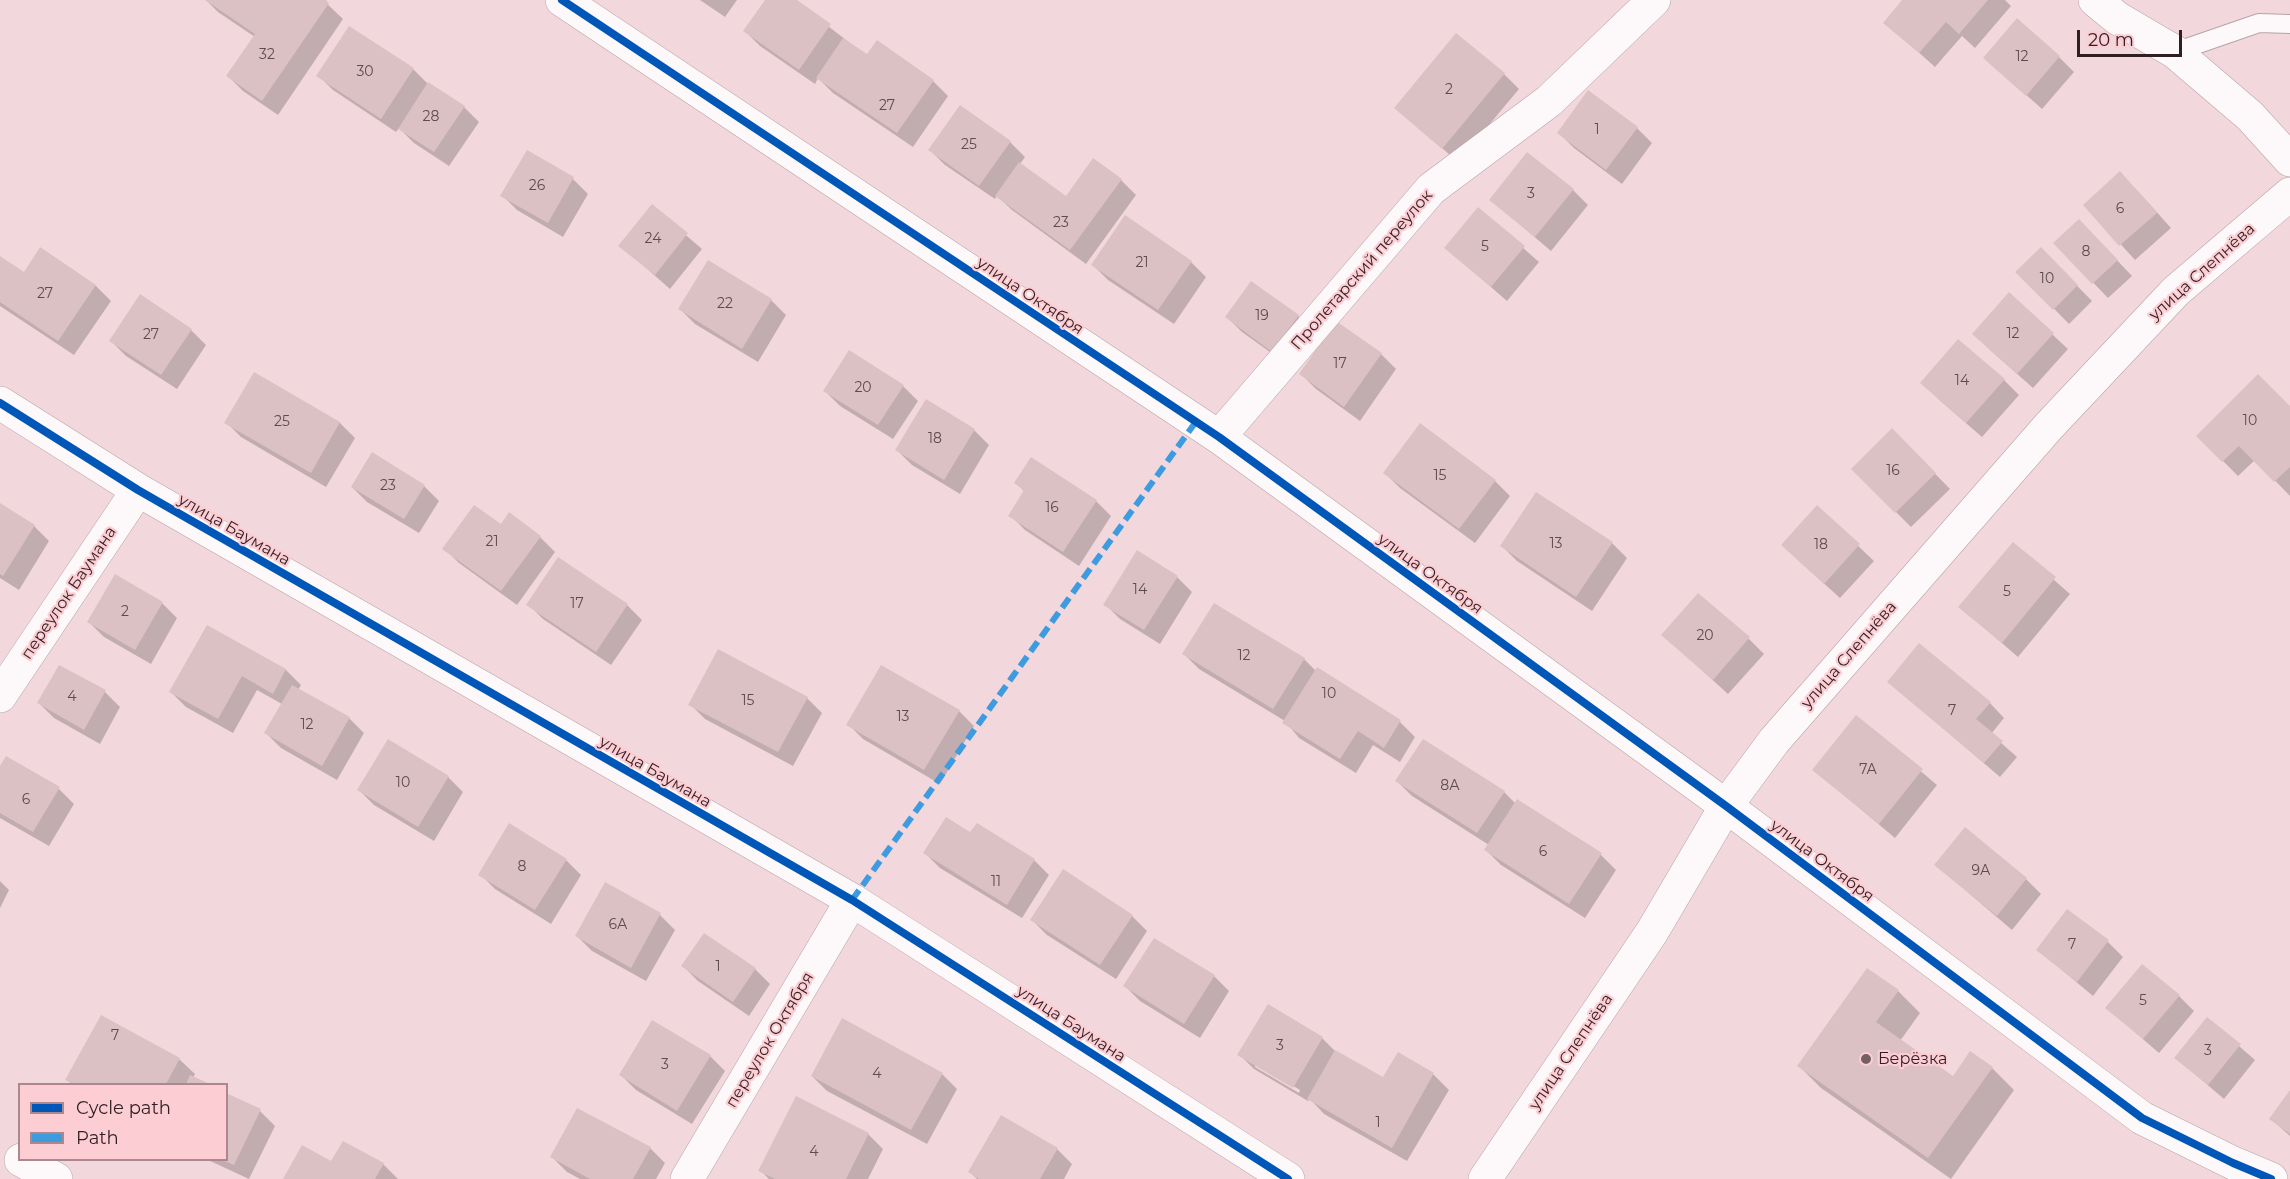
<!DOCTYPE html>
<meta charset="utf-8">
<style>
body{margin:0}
#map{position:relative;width:2290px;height:1179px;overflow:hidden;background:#f2d8dc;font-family:Montserrat,sans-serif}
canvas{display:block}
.legend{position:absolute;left:18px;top:1083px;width:210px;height:78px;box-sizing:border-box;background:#fcced4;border:2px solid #aa888d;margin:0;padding:8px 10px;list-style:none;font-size:18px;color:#301f22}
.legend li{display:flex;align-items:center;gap:12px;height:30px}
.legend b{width:30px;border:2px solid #aa888d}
.scale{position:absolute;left:2077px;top:30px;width:105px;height:27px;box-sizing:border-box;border:3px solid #301f22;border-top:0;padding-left:8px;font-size:18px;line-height:21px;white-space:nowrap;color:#301f22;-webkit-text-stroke:4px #fcced4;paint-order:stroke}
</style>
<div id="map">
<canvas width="2290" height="1179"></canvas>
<ul class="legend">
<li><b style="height:8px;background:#0057b8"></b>Cycle path</li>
<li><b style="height:8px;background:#3e9be0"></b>Path</li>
</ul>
<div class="scale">20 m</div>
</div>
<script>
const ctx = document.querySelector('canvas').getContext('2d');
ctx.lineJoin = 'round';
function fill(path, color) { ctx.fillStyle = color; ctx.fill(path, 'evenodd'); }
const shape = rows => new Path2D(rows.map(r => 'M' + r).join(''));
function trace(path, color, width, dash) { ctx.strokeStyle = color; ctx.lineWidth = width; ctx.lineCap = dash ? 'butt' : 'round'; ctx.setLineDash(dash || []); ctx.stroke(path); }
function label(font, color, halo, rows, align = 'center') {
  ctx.font = font + ' Montserrat,sans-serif'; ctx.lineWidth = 4.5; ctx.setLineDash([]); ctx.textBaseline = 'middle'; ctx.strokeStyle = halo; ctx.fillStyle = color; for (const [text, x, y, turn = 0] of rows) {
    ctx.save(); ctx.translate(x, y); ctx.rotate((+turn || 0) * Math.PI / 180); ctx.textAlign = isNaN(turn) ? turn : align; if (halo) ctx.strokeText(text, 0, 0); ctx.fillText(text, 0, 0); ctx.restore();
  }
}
fill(shape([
 [206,0,323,0,343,19,278,115,243,91,228,76,255,37,218,12],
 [700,0,737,0,725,17],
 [766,0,794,0,867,56,933,81,948,96,913,147,833,93,818,78,815,84,760,46,745,31],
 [1904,0,2005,0,2011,6,1975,48,1962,36,1935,67,1885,22],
 [2059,57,2074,72,2042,109,1985,58],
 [413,69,429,85,464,107,479,122,449,166,414,143,399,128,396,132,333,90,318,75],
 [1504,74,1519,89,1458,162,1396,108],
 [1637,128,1652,143,1622,184,1574,148,1559,133],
 [1010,142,1025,157,1020,164,1066,198,1121,180,1136,195,1086,264,1012,210,997,196,995,199,945,165,930,150],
 [528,152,573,179,588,194,563,237,517,210,502,195],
 [2135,188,2171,228,2135,260,2085,205],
 [1573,190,1588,205,1551,251,1491,200],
 [652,206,702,249,670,289,620,245],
 [1479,209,1539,262,1507,301,1446,248],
 [2094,236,2132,276,2108,298,2055,243],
 [41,249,96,286,111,301,74,355,0,306,0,258,24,274],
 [2041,249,2092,301,2069,324,2018,272],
 [1191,262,1206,277,1174,324,1108,280,1093,265],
 [2009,294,2068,349,2033,388,1989,349],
 [771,300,786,315,758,362,695,324,680,309],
 [1298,316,1313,331,1288,365,1242,332,1227,317],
 [191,330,206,345,177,389,126,356,111,341],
 [1381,354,1396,369,1360,421,1316,389,1301,374],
 [254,374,340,423,355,438,326,487,241,437,226,422],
 [2004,380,2019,395,1982,437,1937,398],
 [903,386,918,401,893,439,840,406,825,391],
 [2290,408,2290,496,2255,460,2238,476,2198,436],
 [974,430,989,445,960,494,912,465,897,450],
 [1892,430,1950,489,1911,527,1853,469],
 [1385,473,1495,481,1510,496,1475,543,1400,488],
 [1016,483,1096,501,1111,516,1079,566,1025,530,1010,515,1025,492],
 [424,486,439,501,419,533,367,502,352,487],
 [0,505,34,526,49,541,19,590,0,578],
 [1817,507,1874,561,1840,598,1798,560],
 [509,514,540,537,555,552,517,605,459,563,444,548,501,526],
 [1612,543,1627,558,1592,611,1517,561,1502,546],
 [2013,544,2070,594,2018,657,1960,607],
 [1137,552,1177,577,1192,592,1160,644,1120,619,1105,604],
 [162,603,177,618,151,664,104,637,89,622],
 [528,604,627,605,642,620,611,665,543,619],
 [207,627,286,670,301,685,298,690,349,718,364,733,337,780,281,748,266,733,282,704,257,690,233,733,186,707,171,692],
 [1663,635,1749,639,1764,654,1728,694],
 [1184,654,1304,659,1316,671,1317,670,1400,722,1415,737,1400,762,1373,745,1356,773,1299,738,1285,721,1199,669],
 [60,667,105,692,120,707,100,744,54,718,39,703],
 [1889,682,1990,703,2004,718,1991,734,2017,757,2000,777],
 [807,698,822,713,793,766,705,719,690,704],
 [959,711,974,726,940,784,863,739,848,724],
 [1857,717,1937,785,1895,838,1814,770],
 [389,741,448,777,463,792,434,841,374,805,359,790],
 [0,769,59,789,74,804,49,846,0,818],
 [1397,781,1504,792,1516,804,1601,855,1616,870,1585,918,1501,865,1486,850,1489,845,1412,796],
 [977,825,1034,860,1049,875,1022,918,940,868,925,853,971,834],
 [566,860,581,875,551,924,495,889,480,874],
 [1936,865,2026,879,2041,894,2012,930],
 [0,881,9,890,0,908],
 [606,884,660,915,675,930,646,981,592,951,577,936],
 [1132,916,1147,931,1116,979,1047,935,1032,920],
 [704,935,755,969,770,984,749,1016,698,981,683,966],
 [2108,942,2123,957,2093,996,2038,950],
 [1214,976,1229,991,1200,1038,1140,1001,1125,986],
 [1898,991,1920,1013,1900,1041,1953,1078,1992,1068,2014,1090,1951,1179,1821,1088,1799,1066],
 [2179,996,2194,1011,2159,1053,2107,1008],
 [101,1017,179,1059,195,1074,193,1078,206,1084,72,1084,67,1080],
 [2208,1019,2255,1060,2224,1099,2176,1058],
 [1322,1038,1336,1052,1384,1079,1398,1054,1434,1075,1449,1090,1407,1161,1324,1114,1310,1099,1308,1101,1254,1069,1239,1054],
 [1255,1063,1300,1090,1299,1093,1255,1067],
 [710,1056,725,1071,692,1124,636,1090,621,1075],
 [942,1074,957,1089,927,1144,827,1091,812,1076],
 [2290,1093,2290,1136,2271,1119],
 [260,1111,275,1126,249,1179,208,1160,226,1160],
 [1001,1117,1057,1149,1072,1164,1064,1179,977,1179,970,1172],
 [868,1134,883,1149,868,1179,769,1179,760,1170],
 [650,1148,665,1163,656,1179,580,1179,567,1172,552,1157],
 [383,1164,398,1179,285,1179]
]), '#0003');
fill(shape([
 [205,0,326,0,329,3,262,101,226,76,255,34],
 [765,0,797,0,831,24,799,70,743,31],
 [1902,0,1988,0,1959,34,1946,22,1919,53,1883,23],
 [2017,18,2060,56,2026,96,1983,58],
 [349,26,414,68,381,119,316,76],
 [1456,33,1505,73,1442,149,1394,108],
 [843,38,867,54,877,40,934,80,897,133,816,78],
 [428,82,465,106,434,152,398,129],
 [1588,90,1638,127,1606,170,1557,133],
 [960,105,1011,141,979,186,928,150],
 [527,150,574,177,548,223,500,196],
 [1527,152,1574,189,1535,237,1489,200],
 [1093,158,1122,179,1070,250,995,196,1019,162,1066,196],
 [2120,171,2157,213,2119,246,2083,205],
 [652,204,688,233,655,275,618,246],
 [1478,207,1525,246,1491,287,1444,248],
 [1125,215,1192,261,1158,310,1091,265],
 [2079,219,2118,260,2092,284,2053,243],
 [40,247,96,285,58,341,0,302,0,256,24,272],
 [2041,247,2078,285,2053,310,2015,272],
 [708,260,772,299,742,349,678,309],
 [1251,281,1299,315,1272,352,1225,317],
 [2009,292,2054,333,2017,374,1972,334],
 [140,294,192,329,161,375,109,341],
 [1336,321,1382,353,1344,407,1299,374],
 [1958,339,2005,379,1966,423,1920,383],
 [849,350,904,385,878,425,823,391],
 [254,372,340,422,311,473,224,423],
 [2258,374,2290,406,2290,467,2274,482,2239,446,2222,462,2196,436],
 [926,399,975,429,944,480,895,450],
 [1420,423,1496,480,1459,529,1383,473],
 [1892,428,1936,473,1895,513,1851,469],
 [372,452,425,485,404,519,351,487],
 [1031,457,1097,500,1063,552,1008,516,1024,490,1014,483],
 [1536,492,1613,542,1576,597,1500,546],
 [0,503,35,525,3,576,0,574],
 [474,505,501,524,509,512,541,536,501,591,442,549],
 [1817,505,1860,544,1824,584,1781,545],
 [2013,542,2056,577,2002,643,1958,607],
 [1137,550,1178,576,1144,630,1103,605],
 [558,557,628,604,596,652,526,605],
 [115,574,163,602,135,650,87,622],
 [1698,593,1750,637,1713,680,1661,635],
 [1214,603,1305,658,1273,709,1182,654],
 [207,625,286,669,273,694,242,676,218,719,169,692],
 [1919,643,1991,702,1976,719,2003,741,1984,763,1887,682],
 [718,649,808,697,778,752,688,705],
 [59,665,106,690,84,730,37,703],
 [881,665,960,710,924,770,846,725],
 [1317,667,1401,720,1384,748,1358,731,1340,759,1282,723],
 [292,685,350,717,322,766,264,733],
 [1856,715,1923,769,1879,824,1812,770],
 [388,739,449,776,418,827,357,790],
 [1423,739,1505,791,1477,833,1395,781],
 [6,756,60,787,33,832,0,813,0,766],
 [1517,799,1602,853,1569,904,1484,850],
 [946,817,970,832,977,823,1035,859,1007,905,923,853],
 [509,823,567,859,535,910,478,875],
 [1965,827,2027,878,1997,916,1934,865],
 [1063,869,1133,915,1100,965,1030,920],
 [605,882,661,913,631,968,575,936],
 [2067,909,2109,940,2077,982,2036,950],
 [704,933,756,968,733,1002,681,966],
 [1154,938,1215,975,1184,1024,1123,986],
 [2142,964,2180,995,2143,1039,2105,1008],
 [1867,968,1899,990,1876,1022,1953,1076,1970,1051,1993,1067,1928,1158,1797,1066],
 [1268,1004,1323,1037,1293,1088,1237,1055],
 [101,1015,180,1058,166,1084,74,1084,65,1080],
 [2207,1017,2241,1044,2208,1085,2174,1058],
 [842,1018,943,1073,911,1130,811,1076],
 [652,1020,711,1055,677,1111,619,1075],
 [1335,1050,1383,1077,1398,1052,1434,1073,1392,1148,1307,1099],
 [190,1075,210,1084,186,1084],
 [2290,1090,2290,1134,2269,1119],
 [226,1093,261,1109,234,1165,222,1160,226,1160],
 [796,1096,869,1133,846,1179,775,1179,758,1171],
 [577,1108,651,1147,633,1179,590,1179,550,1157],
 [1001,1115,1058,1148,1040,1179,979,1179,968,1172],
 [343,1141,384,1163,375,1179,283,1179,302,1145,331,1161]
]), '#dbc0c4');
const lane = shape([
 [2175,52,2259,23,2290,24]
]);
const street = shape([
 [562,0,1219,437,1726,806,2142,1118,2233,1163,2271,1179],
 [2095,0,2117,18,2175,52,2250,116,2290,160],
 [0,403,138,490,852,900,1288,1179],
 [1219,437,1431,189,1549,101,1654,0],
 [0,696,138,490],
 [21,1160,56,1179],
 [687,1179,852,900],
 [1485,1179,1652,932,1726,806,1774,741,2049,426,2176,291,2290,194]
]);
trace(lane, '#b7a3a6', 20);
trace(street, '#b7a3a6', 34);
trace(lane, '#fdf9fa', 18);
trace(street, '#fdf9fa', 33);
trace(shape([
 [852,900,1195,423]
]), '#3e9be0', 6, [12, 6]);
trace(shape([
 [562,0,1219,437,1726,806,2142,1118,2233,1163,2271,1179],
 [0,403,138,490,852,900,1288,1179]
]), '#0057b8', 8);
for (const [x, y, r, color] of [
 [1866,1059,6,"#746063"]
]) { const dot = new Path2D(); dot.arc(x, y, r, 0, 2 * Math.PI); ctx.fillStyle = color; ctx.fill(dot); trace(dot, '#fcced4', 2); }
label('14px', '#5e4b4e', null, [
 ["32",267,55],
 ["12",2022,57],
 ["30",365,72],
 ["2",1449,90],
 ["27",887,106],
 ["28",431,117],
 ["1",1597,130],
 ["25",969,145],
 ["26",537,186],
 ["3",1531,194],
 ["6",2120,209],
 ["23",1061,223],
 ["24",653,239],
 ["5",1485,247],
 ["8",2086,252],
 ["21",1142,263],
 ["10",2047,279],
 ["27",45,294],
 ["22",725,304],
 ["19",1262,316],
 ["12",2013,334],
 ["27",151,335],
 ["17",1340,364],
 ["14",1962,381],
 ["20",863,388],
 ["10",2250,421],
 ["25",282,422],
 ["18",935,439],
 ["16",1893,471],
 ["15",1440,476],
 ["23",388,486],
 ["16",1052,508],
 ["21",492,542],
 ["13",1556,544],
 ["18",1821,545],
 ["14",1140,590],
 ["5",2007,592],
 ["17",577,604],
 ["2",125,612],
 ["20",1705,636],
 ["12",1244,656],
 ["10",1329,694],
 ["4",72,697],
 ["15",748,701],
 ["7",1952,711],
 ["13",903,717],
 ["12",307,725],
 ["7А",1868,770],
 ["10",403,783],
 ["8А",1450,786],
 ["6",26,800],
 ["6",1543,852],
 ["8",522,867],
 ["9А",1981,871],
 ["11",996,882],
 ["6А",618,925],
 ["7",2072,945],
 ["1",718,967],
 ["5",2143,1001],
 ["7",115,1036],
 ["3",1280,1046],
 ["3",2208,1051],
 ["3",665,1065],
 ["4",877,1074],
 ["1",1378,1123],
 ["4",814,1152]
]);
label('16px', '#301f22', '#fcced4', [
 ["Пролетарский переулок",1362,270,-49],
 ["улица Слепнёва",2202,272,-42],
 ["улица Октября",1030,296,34],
 ["улица Баумана",234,530,30],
 ["улица Октября",1430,574,36],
 ["переулок Баумана",69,593,-56],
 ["улица Слепнёва",1849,655,-49],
 ["улица Баумана",655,772,30],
 ["улица Октября",1822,861,37],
 ["улица Баумана",1071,1024,33],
 ["переулок Октября",770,1040,-59],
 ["улица Слепнёва",1571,1052,-56]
]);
label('16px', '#301f22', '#fcced4', [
 ["Берёзка",1878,1059]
], 'left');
</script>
